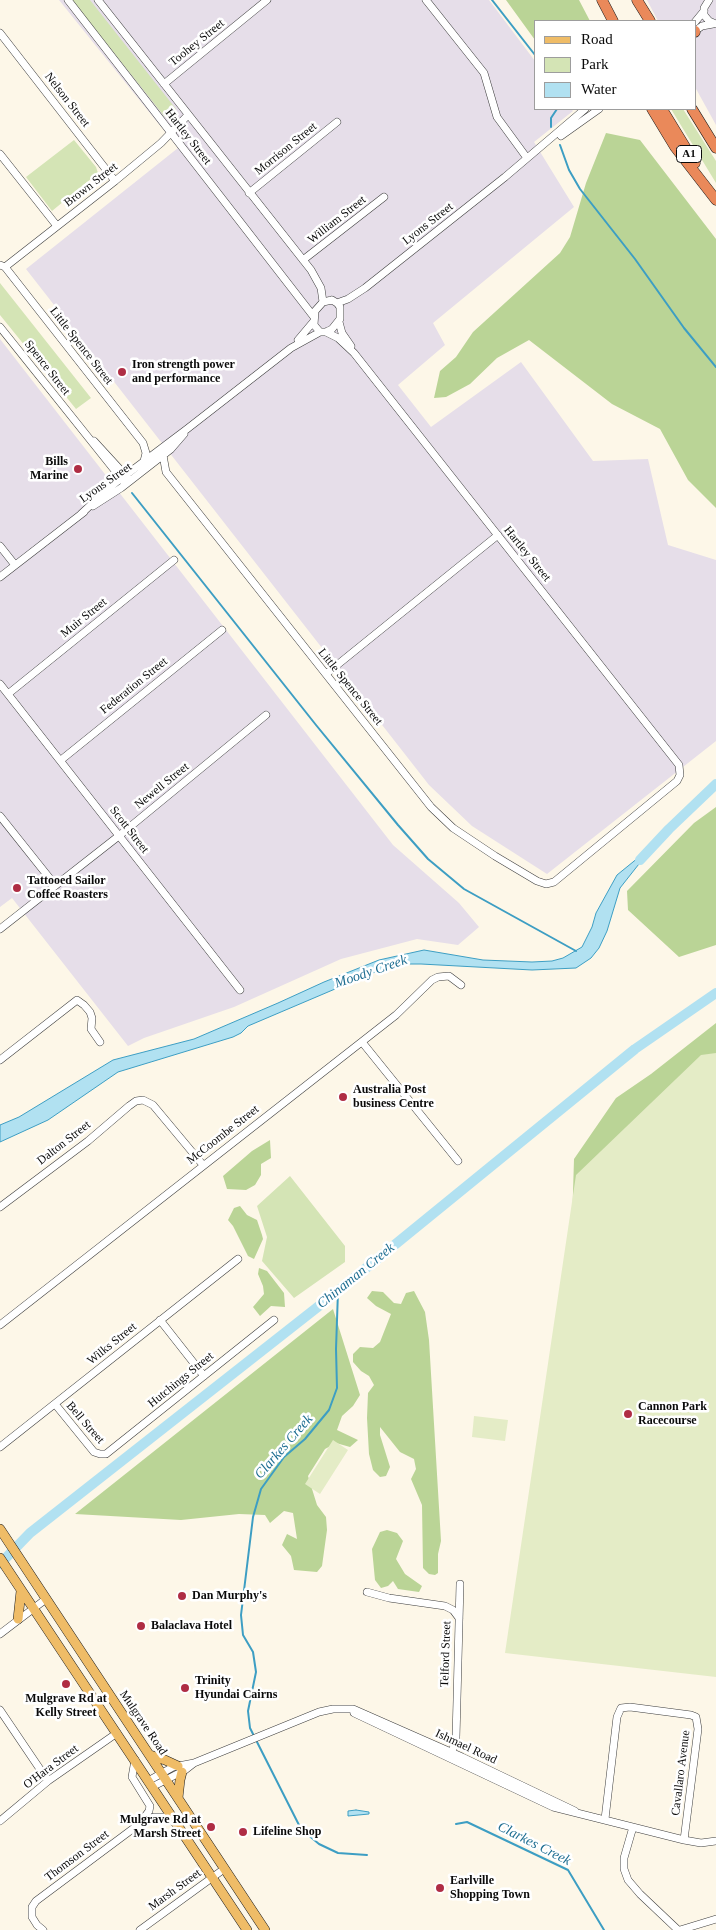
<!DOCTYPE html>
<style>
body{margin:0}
#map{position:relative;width:716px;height:1930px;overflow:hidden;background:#fdf7e8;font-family:Georgia,serif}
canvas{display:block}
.legend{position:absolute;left:534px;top:20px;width:162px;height:90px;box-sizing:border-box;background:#fff;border:1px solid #9d9d9d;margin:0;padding:6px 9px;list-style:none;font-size:15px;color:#0a0a0a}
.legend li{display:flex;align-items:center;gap:10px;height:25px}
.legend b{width:25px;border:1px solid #9d9d9d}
</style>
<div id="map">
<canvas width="716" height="1930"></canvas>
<ul class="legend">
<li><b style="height:6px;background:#efbc67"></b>Road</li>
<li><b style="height:14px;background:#d4e4b5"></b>Park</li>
<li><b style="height:14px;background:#b1e1f1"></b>Water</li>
</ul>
</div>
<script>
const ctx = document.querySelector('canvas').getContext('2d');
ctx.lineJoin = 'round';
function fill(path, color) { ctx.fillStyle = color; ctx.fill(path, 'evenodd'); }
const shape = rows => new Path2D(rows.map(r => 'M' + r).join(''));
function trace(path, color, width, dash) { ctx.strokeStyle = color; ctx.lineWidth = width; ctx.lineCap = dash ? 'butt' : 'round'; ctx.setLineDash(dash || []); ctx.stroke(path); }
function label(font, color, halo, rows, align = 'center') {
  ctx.font = font + ' Georgia,serif'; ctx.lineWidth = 5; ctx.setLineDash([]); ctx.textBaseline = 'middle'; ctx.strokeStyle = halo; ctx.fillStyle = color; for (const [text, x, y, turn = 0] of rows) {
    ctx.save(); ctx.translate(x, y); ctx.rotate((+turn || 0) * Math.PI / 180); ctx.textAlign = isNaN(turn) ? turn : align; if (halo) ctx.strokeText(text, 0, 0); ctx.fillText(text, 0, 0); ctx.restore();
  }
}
fill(shape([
 [59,0,489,0,535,61,535,109,571,109,573,111,534,142,574,207,433,323,445,345,398,385,431,427,521,362,593,461,648,459,668,545,716,560,716,741,547,874,472,826,429,785,26,269,178,148],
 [647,0,716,0,716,125,695,87,695,21,658,21],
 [0,339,393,845,459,903,479,927,458,945,417,939,341,959,234,1007,144,1038,128,1046,12,898,0,907]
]), '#e6dee9');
fill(shape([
 [72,0,90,0,176,109,172,117,167,118,164,116],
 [671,109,683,109,716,161,716,183],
 [74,140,96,167,98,173,52,211,26,177],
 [0,283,91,398,76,409,0,315],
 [290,1176,345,1246,345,1262,294,1298,262,1261,267,1237,257,1206]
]), '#d4e4b5');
fill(shape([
 [506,0,579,0,590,21,535,21,535,40],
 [606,133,640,140,716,239,716,508,688,480,660,429,612,404,529,340,497,358,470,384,446,397,434,398,440,371,456,357,473,332,560,253,570,237,586,183],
 [716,807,716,945,679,957,628,910,627,891,694,823],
 [716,1023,716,1067,572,1225,574,1159,616,1098,651,1074],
 [270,1140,271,1158,261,1164,261,1175,255,1185,246,1190,227,1189,223,1176,252,1151],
 [240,1206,247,1215,257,1220,262,1235,263,1239,254,1259,248,1256,233,1226,228,1220,234,1208],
 [259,1268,267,1271,284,1293,285,1307,271,1306,260,1316,253,1307,264,1294,263,1286,258,1274],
 [372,1291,383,1292,394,1303,401,1304,406,1293,414,1291,425,1312,429,1340,441,1541,438,1554,438,1573,435,1575,429,1574,423,1568,422,1505,411,1479,416,1469,414,1459,400,1452,380,1427,380,1435,390,1467,386,1476,380,1477,373,1470,369,1454,367,1418,368,1393,374,1385,369,1376,361,1371,353,1362,353,1354,360,1347,373,1348,380,1342,391,1314,376,1306,367,1298],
 [333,1309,360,1395,353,1406,342,1416,337,1430,358,1440,350,1447,336,1443,325,1449,308,1476,317,1505,326,1517,327,1530,322,1566,317,1572,294,1570,291,1556,282,1545,287,1534,297,1539,293,1513,284,1511,270,1523,265,1515,239,1514,181,1520,75,1514],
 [387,1530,397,1533,403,1541,396,1559,405,1574,422,1586,419,1592,398,1589,393,1581,388,1586,381,1588,375,1580,372,1549,380,1532]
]), '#bad496');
fill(shape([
 [716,1053,716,1677,505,1653,576,1175,701,1055],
 [474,1416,508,1420,505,1441,472,1437],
 [333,1440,348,1450,320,1494,305,1484]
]), '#e4ecc6');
const water = shape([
 [650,850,620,888,607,931,599,948,591,958,576,968,532,970,421,964,410,964,375,972,248,1026,241,1033,233,1037,118,1072,48,1120,0,1142,0,1125,19,1117,113,1060,194,1039,278,1003,324,982,379,960,424,950,483,960,532,962,552,961,563,958,582,947,592,927,596,913,617,875,644,853,650,850],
 [356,1810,369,1812,369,1814,348,1816,348,1811,356,1810]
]);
fill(water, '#b1e1f1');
trace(water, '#3d9ec3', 1);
trace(shape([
 [492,0,535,55],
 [551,127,551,118,557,109],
 [560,145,569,170,580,189,635,259,684,328,716,367],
 [132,493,316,725,398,825,428,859,464,889,576,951],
 [254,1736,250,1728,248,1711,256,1672,253,1652,243,1635,241,1615,253,1517,261,1489,284,1457,305,1439,329,1410,337,1388,336,1349,338,1291],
 [256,1740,301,1829,319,1844,338,1853,367,1855],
 [456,1824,467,1822,568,1870,604,1930]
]), '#3d9ec3', 2);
trace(shape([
 [640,860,669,829,716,784],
 [0,1564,30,1533,338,1291,635,1049,716,993]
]), '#b1e1f1', 10);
const minor = shape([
 [68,0,314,317],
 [98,0,311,270,321,288,323,302],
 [426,0,484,73,497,117,527,158],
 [709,0,704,8,704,15,709,21,716,24],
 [695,22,704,11],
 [695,31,702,26,713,24],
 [0,33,115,181],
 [164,84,267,0],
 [561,136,599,109],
 [0,154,57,226],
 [249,193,337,122],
 [303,260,384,197],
 [0,265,5,267,143,443,146,453,144,461],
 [5,267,115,181,161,143,188,115],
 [332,300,337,303,340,307,340,319,332,329,326,332,320,332,314,325,315,311,323,302,332,300],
 [337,303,348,299,365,288,505,177,585,109],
 [339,322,342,333,351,346],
 [0,327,124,482],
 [298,340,314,321],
 [94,441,127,477],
 [163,455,166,472,431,807,453,828,495,856,537,881,546,884,554,882,677,781,680,775,679,765,354,353,338,338,326,332],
 [93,506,121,488,171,449,184,434],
 [81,514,110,487,187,429,291,348,320,332],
 [0,546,15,565],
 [0,577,84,512],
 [326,674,498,535],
 [0,684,240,990],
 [8,694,174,560],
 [61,760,222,630],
 [0,816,55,885],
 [0,929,120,835,266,715],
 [362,1042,458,1161],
 [0,1060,77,1000,84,1005,90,1012,92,1018,91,1029,100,1042],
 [0,1207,88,1141,129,1106,136,1101,143,1100,153,1105,203,1165],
 [160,1320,204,1376],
 [0,1325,396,1015,432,980,438,977,449,976,461,985],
 [55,1404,94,1452,100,1454,106,1454,274,1320],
 [0,1447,238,1259],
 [367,1592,389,1598,445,1606,453,1610,459,1618],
 [0,1634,46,1599],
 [0,1710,48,1781],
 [354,1713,553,1807,684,1840,701,1843,716,1841],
 [449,1756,453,1749,456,1738,460,1584],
 [135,1760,132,1777,150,1806,149,1811,143,1819],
 [148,1781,173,1767,194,1763],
 [152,1787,185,1770,194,1763,319,1712,333,1709,353,1709,462,1757,575,1811],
 [605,1819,617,1717,621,1708,630,1707,691,1715,696,1717,698,1729,684,1840],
 [0,1821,48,1781,117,1733],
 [633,1827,624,1858,624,1869,628,1880,640,1894,678,1930],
 [43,1930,37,1925,32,1917,32,1907,36,1901,142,1822,154,1817,172,1817],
 [140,1930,224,1869],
 [680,1930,716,1919]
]);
const major = shape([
 [0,1529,265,1930],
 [0,1558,247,1930],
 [18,1619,21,1591],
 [150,1755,165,1760,178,1766],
 [178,1798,180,1780,182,1772]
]);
const highway = shape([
 [602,0,613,21],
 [637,0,650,21],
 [695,32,695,31],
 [652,109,675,147,716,200],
 [662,109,695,163],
 [692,109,716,148]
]);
trace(minor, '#3d3d3d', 8);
trace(major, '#1b1b1b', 10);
trace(highway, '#1b1b1b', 11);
trace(minor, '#fff', 7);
trace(major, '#efbc67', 9);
trace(highway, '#ea895a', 10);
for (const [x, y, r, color] of [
 [122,372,5,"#af2d44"],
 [78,469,5,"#af2d44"],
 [17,888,5,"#af2d44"],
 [343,1097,5,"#af2d44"],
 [628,1414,5,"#af2d44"],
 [182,1596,5,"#af2d44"],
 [141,1626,5,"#af2d44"],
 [66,1684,5,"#af2d44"],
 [185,1688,5,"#af2d44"],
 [211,1827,5,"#af2d44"],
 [243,1832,5,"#af2d44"],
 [440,1888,5,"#af2d44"]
]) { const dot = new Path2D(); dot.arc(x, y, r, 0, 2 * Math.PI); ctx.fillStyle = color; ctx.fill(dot); trace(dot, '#fff', 2); }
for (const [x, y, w] of [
 [689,154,25]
]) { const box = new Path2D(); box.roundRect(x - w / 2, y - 8.5, w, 17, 4); ctx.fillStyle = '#fff'; ctx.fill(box); trace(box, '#0a0a0a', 1); }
label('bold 11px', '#0a0a0a', null, [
 ["A1",689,154]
]);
label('12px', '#0a0a0a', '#fff', [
 ["Toohey Street",197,43,-39],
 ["Nelson Street",67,100,52],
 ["Hartley Street",188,137,52],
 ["Morrison Street",286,149,-39],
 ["Brown Street",91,185,-38],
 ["William Street",337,220,-38],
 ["Lyons Street",428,224,-38],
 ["Little Spence Street",81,346,52],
 ["Spence Street",47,368,52],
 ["Lyons Street",106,483,-35],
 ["Hartley Street",527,554,51],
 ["Muir Street",84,618,-39],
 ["Federation Street",134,686,-39],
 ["Little Spence Street",350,687,51],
 ["Newell Street",162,786,-39],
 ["Scott Street",129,830,52],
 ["McCoombe Street",223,1135,-38],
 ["Dalton Street",64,1143,-38],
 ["Wilks Street",112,1344,-39],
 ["Hutchings Street",181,1380,-39],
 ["Bell Street",85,1423,49],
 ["Telford Street",446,1654,-88],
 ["Mulgrave Road",143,1723,56],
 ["Ishmael Road",466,1747,25],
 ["O'Hara Street",51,1767,-37],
 ["Cavallaro Avenue",681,1773,-83],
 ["Thomson Street",77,1856,-37],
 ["Marsh Street",175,1890,-36]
]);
label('bold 12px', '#0a0a0a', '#fff', [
 ["Iron strength power",132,365],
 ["and performance",132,379],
 ["Bills",68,462,"right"],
 ["Marine",68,476,"right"],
 ["Tattooed Sailor",27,881],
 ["Coffee Roasters",27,895],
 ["Australia Post",353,1090],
 ["business Centre",353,1104],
 ["Cannon Park",638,1407],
 ["Racecourse",638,1421],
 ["Dan Murphy's",192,1596],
 ["Balaclava Hotel",151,1626],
 ["Trinity",195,1681],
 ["Hyundai Cairns",195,1695],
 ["Mulgrave Rd at",66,1699,"center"],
 ["Kelly Street",66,1713,"center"],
 ["Mulgrave Rd at",201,1820,"right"],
 ["Marsh Street",201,1834,"right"],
 ["Lifeline Shop",253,1832],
 ["Earlville",450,1881],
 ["Shopping Town",450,1895]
], 'left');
label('italic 14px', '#1d6d91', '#fff', [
 ["Moody Creek",371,972,-19],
 ["Chinaman Creek",356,1276,-39],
 ["Clarkes Creek",284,1447,-49],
 ["Clarkes Creek",534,1844,27]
]);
</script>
